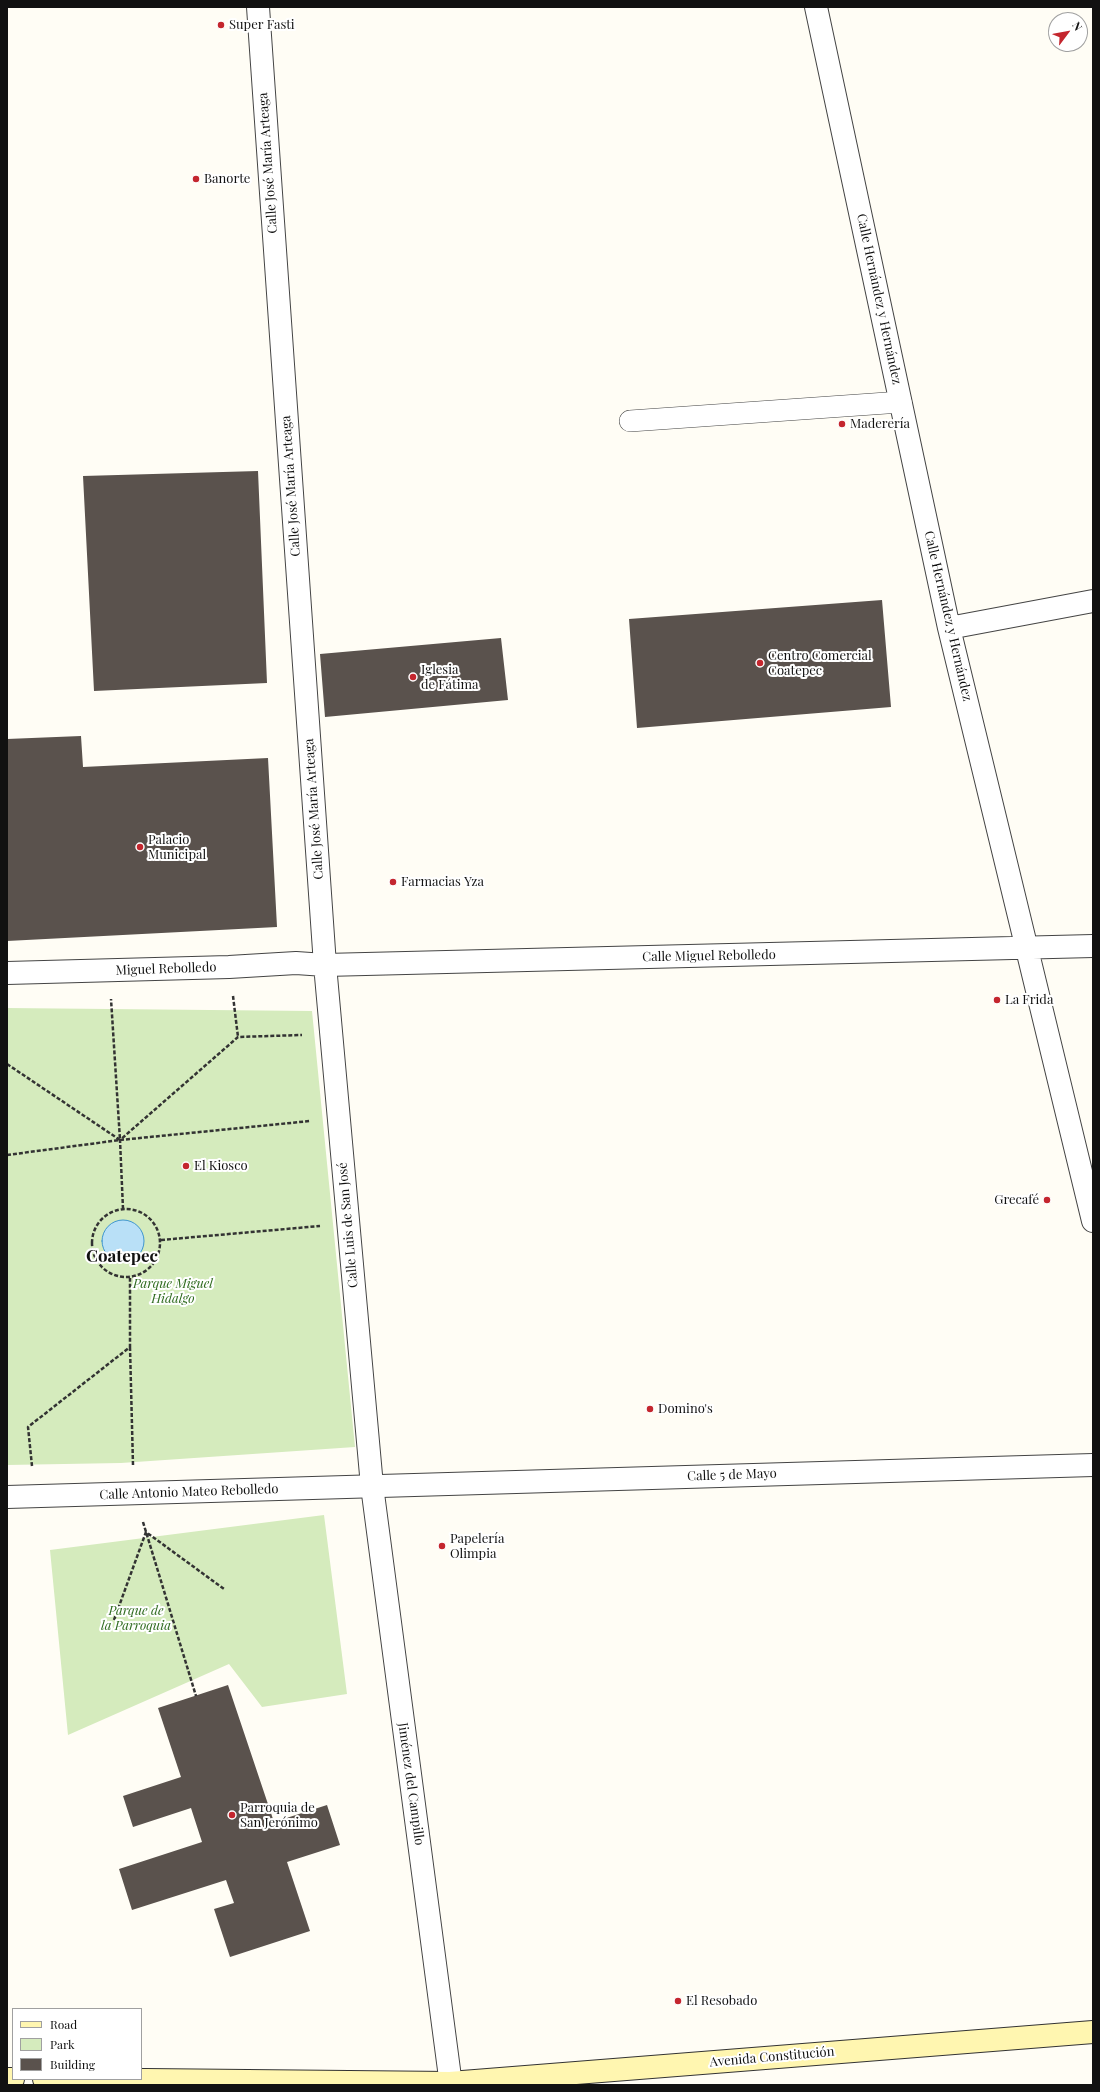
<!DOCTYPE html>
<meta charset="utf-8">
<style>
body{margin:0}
#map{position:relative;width:1100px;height:2092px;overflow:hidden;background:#fffdf5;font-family:"Playfair Display",serif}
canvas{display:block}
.frame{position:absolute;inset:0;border:8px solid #111;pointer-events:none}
.legend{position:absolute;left:12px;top:2008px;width:130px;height:72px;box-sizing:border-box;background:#fff;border:1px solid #a0a0a0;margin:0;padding:5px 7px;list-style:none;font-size:12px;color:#111}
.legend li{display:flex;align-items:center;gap:8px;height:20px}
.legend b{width:20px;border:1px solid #a0a0a0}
.north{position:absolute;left:1048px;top:12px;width:40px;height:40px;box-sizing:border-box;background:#fff;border:1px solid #a0a0a0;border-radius:50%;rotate:58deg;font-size:11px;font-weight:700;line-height:16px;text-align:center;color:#111}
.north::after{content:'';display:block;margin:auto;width:14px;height:18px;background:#c4262e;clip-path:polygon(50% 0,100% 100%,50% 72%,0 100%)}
</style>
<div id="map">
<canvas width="1100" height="2092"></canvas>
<div class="frame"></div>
<ul class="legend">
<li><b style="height:5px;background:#fff6b0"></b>Road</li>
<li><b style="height:11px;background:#d5ebbd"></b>Park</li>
<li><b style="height:11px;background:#5a524d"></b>Building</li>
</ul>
<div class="north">N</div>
</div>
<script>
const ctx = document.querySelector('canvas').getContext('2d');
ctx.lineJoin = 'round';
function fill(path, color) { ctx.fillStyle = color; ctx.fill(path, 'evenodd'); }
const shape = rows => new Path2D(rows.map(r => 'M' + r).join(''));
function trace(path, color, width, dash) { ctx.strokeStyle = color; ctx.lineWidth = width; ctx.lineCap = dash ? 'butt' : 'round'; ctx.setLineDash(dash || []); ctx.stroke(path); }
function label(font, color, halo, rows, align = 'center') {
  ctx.font = font + ' "Playfair Display",serif'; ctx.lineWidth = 4; ctx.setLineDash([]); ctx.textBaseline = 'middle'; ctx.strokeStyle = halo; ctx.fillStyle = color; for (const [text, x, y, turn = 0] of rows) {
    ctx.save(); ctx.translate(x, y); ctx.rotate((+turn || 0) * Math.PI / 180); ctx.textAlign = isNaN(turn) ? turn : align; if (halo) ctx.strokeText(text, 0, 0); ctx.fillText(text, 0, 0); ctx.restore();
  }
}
fill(shape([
 [7,1008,312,1011,355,1447,121,1463,7,1465],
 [324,1515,347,1694,262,1707,229,1664,68,1735,50,1550]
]), '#d5ebbd');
const water = shape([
 '102 1241a21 21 0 1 1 42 0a21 21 0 1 1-42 0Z'
]);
fill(water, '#b9e0f7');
trace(water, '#3f96cf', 1);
fill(shape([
 [258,471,267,683,94,691,83,476],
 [882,600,891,707,637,728,629,619],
 [501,638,508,700,325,717,320,654],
 [81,736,83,767,268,758,277,927,7,941,7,739],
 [228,1685,274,1822,327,1805,340,1845,287,1862,310,1931,230,1957,214,1909,234,1903,226,1880,132,1910,119,1869,202,1842,191,1808,133,1827,123,1796,181,1777,158,1708]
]), '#5a524d');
const pedestrian = shape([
 [630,421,901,402]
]);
const minor = shape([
 [816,7,949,628,1093,1221],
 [949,628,1093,601],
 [325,965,1093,946],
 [7,1497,1093,1465]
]);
const tertiary = shape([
 [258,7,325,965,372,1486,451,2085],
 [7,973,229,967,296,963,325,965]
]);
const secondary = shape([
 [7,2079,13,2079],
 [44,2079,450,2083,1093,2032]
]);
trace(pedestrian, '#444', 22);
trace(minor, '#444', 24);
trace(tertiary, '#444', 24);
trace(secondary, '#333', 24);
trace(shape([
 [233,996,238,1037],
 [7,1064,120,1140,111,999],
 [7,1155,120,1140,310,1121],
 '92 1243a34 34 0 1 1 68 0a34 34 0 1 1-68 0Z',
 [123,1209,120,1140,238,1037,302,1035],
 [161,1240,320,1226],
 [130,1347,133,1465],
 [32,1466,28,1427,130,1347,130,1278],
 [143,1522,196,1696],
 [114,1620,146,1532,224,1589]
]), '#333', 2.5, [4, 2]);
trace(pedestrian, '#fff', 21);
trace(minor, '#fff', 22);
trace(tertiary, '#fff', 22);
trace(secondary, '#fff6b0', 22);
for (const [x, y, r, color] of [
 [221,25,4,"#c4262e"],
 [196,179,4,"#c4262e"],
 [842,424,4,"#c4262e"],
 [760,663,4,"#c4262e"],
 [413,677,4,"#c4262e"],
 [140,847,4,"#c4262e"],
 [393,882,4,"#c4262e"],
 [997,1000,4,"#c4262e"],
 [186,1166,4,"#c4262e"],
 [1047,1200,4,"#c4262e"],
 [650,1409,4,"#c4262e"],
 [442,1546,4,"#c4262e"],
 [232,1815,4,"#c4262e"],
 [678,2001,4,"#c4262e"]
]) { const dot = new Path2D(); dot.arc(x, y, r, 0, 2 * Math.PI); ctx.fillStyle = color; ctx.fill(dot); trace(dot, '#fff', 1.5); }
label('13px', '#111', '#fff', [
 ["Super Fasti",229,25],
 ["Banorte",204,179],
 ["Maderería",850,424],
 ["Centro Comercial",768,656],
 ["Coatepec",768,671],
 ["Iglesia",421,670],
 ["de Fátima",421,685],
 ["Palacio",148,840],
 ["Municipal",148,855],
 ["Farmacias Yza",401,882],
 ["La Frida",1005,1000],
 ["El Kiosco",194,1166],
 ["Grecafé",1039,1200,"right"],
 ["Domino's",658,1409],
 ["Papelería",450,1539],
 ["Olimpia",450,1554],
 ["Parroquia de",240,1808],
 ["San Jerónimo",240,1823],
 ["El Resobado",686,2001]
], 'left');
label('13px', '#111', '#fff', [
 ["Calle José María Arteaga",268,163,-94],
 ["Calle Hernández y Hernández",879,299,78],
 ["Calle José María Arteaga",291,486,-94],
 ["Calle Hernández y Hernández",948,616,77],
 ["Calle José María Arteaga",314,809,-94],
 ["Calle Miguel Rebolledo",709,956,-1],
 ["Miguel Rebolledo",166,969,-2],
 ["Calle Luis de San José",348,1225,-95],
 ["Calle 5 de Mayo",732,1475,-2],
 ["Calle Antonio Mateo Rebolledo",189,1492,-2],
 ["Jiménez del Campillo",411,1784,82],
 ["Avenida Constitución",772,2057,-5]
]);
label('italic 13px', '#2f6b1f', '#fff', [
 ["Parque Miguel",173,1284],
 ["Hidalgo",173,1299],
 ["Parque de",136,1611],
 ["la Parroquia",136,1626]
]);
label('bold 17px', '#111', '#fff', [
 ["Coatepec",122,1257]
]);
</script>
